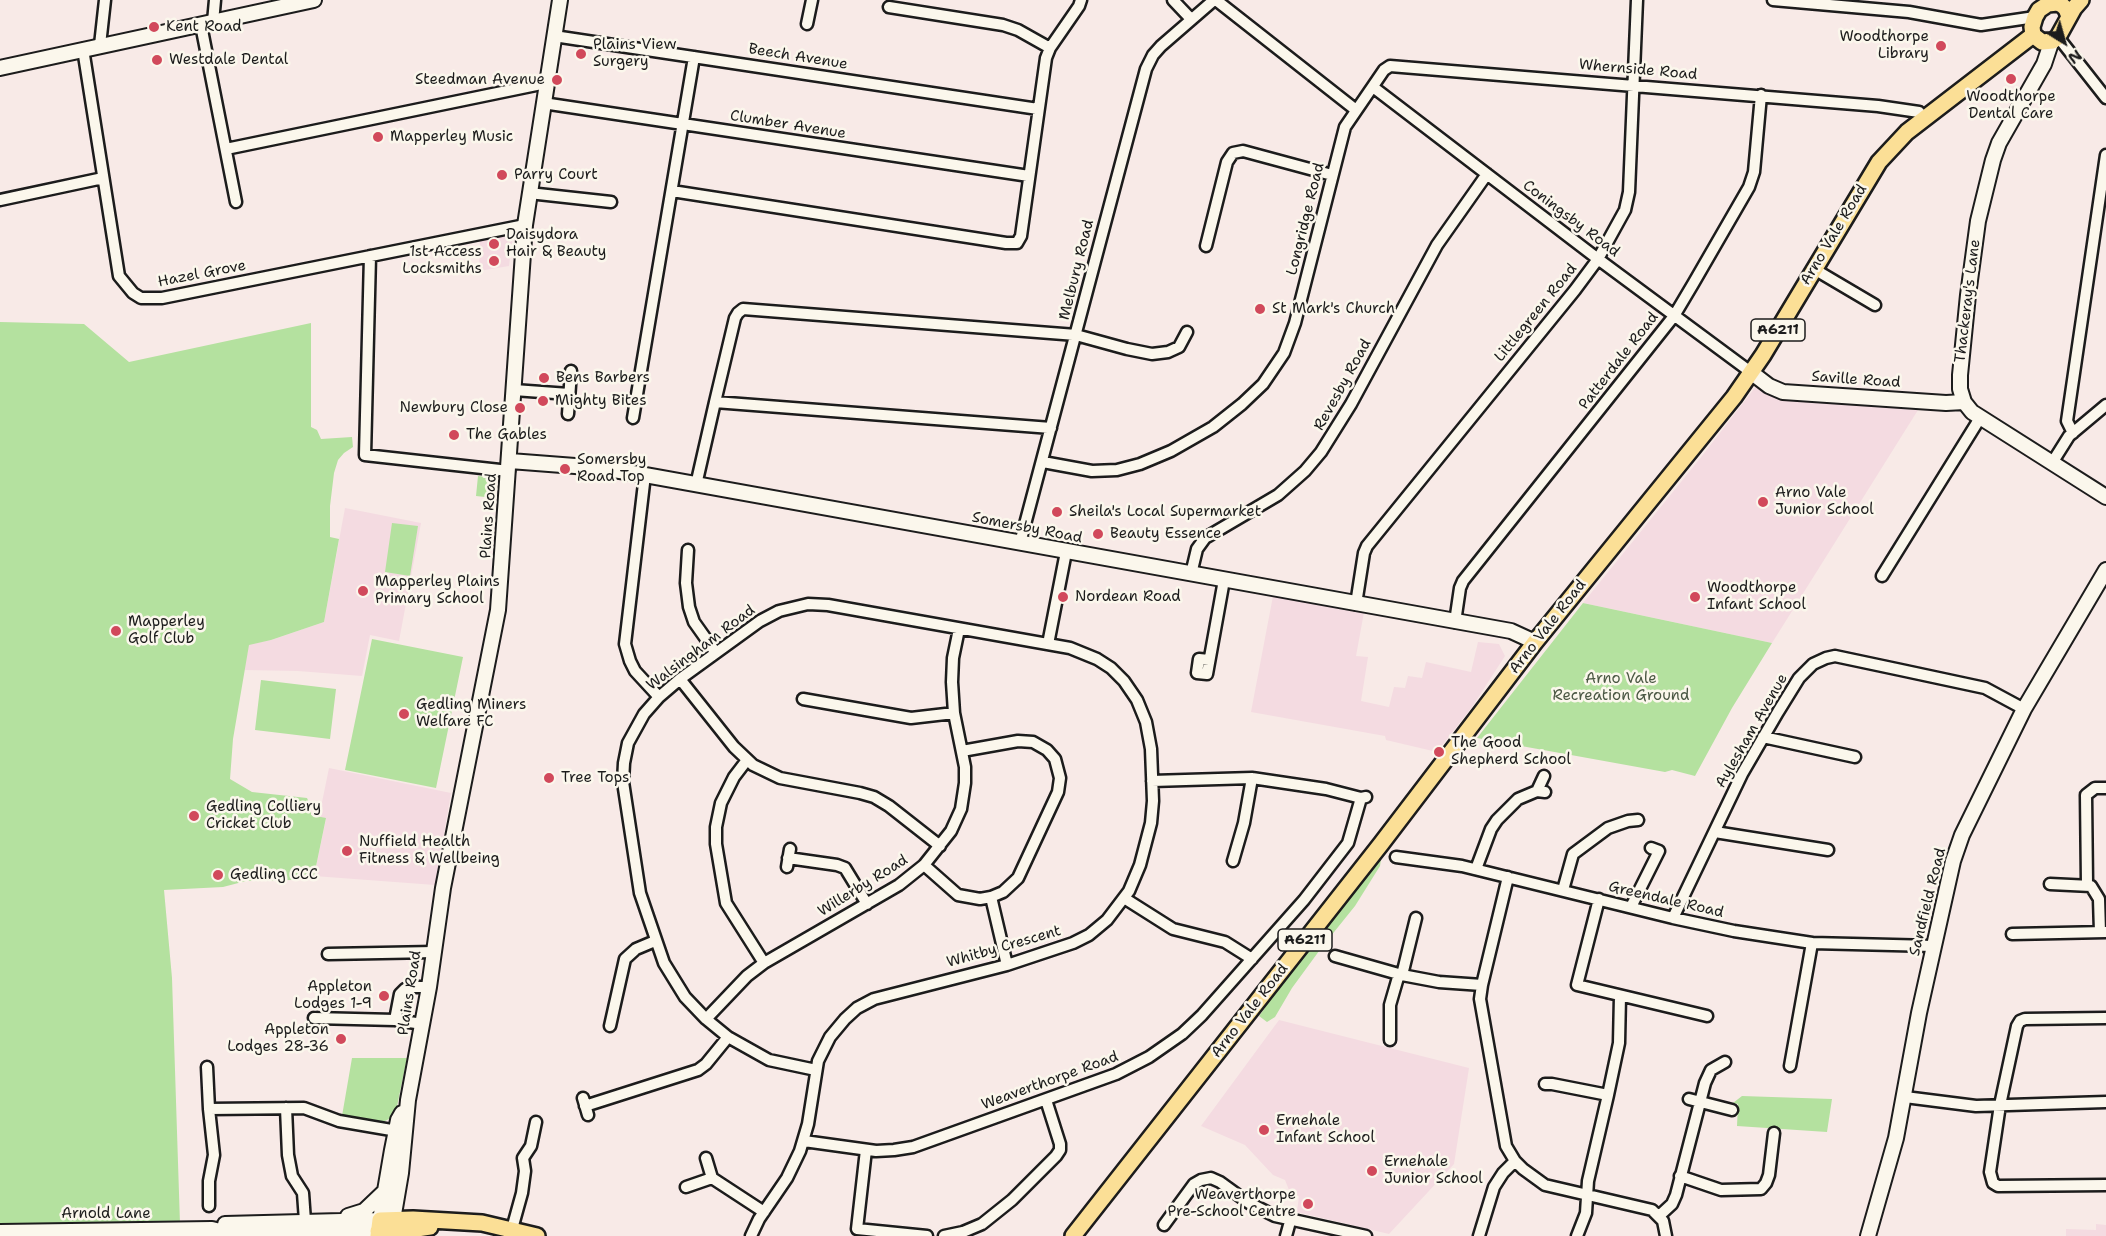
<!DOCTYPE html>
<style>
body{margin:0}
#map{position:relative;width:2106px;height:1236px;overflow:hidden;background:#f8eae7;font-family:"Shantell Sans",sans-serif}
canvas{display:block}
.north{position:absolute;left:2034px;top:12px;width:60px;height:60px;-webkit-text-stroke:4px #fbf7ec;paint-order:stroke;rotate:143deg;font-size:16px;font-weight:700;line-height:24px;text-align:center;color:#1c1c1c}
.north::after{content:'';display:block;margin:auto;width:21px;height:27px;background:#1c1c1c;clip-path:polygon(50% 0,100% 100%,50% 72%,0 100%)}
</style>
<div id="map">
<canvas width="2106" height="1236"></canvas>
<div class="north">N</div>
</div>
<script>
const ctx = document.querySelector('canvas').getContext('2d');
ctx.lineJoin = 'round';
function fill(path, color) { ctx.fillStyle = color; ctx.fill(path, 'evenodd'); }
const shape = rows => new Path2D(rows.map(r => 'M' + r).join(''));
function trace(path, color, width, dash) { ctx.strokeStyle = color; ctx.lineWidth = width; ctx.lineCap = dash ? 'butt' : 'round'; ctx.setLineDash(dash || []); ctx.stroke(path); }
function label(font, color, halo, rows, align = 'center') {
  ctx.font = font + ' "Shantell Sans",sans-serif'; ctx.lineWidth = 5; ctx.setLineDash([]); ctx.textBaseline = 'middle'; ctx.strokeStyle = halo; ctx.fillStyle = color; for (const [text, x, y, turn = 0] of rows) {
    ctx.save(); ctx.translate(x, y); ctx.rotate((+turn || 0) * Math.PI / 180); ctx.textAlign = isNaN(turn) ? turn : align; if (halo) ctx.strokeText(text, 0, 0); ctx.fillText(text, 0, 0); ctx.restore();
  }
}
fill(shape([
 [513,233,509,266,479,271,480,239],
 [1757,385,1769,395,1918,410,1772,643,1583,603,1702,456],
 [345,508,421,523,399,641,370,635,362,676,298,671,244,670,249,644,271,640,324,622],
 [1273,596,1364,612,1356,656,1368,657,1361,701,1389,707,1394,687,1405,688,1408,676,1422,678,1426,662,1471,672,1478,642,1499,644,1505,656,1472,707,1437,752,1386,740,1385,736,1251,712],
 [329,768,451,793,435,885,314,876,326,819,319,817],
 [1279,1020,1469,1068,1454,1164,1389,1234,1297,1212,1299,1196,1291,1195,1285,1180,1273,1175,1245,1145,1201,1126],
 [2096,1224,2106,1225,2106,1236,2066,1236,2066,1229,2096,1230]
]), '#f4dbe1');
fill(shape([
 [0,322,84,324,129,362,311,323,311,427,317,430,321,439,352,437,353,447,344,453,338,460,334,473,330,506,330,537,339,539,324,622,271,640,249,645,233,739,230,779,252,792,307,798,311,807,311,815,326,818,314,876,298,875,292,880,246,881,223,887,164,890,172,978,180,1224,0,1225],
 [478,476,496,478,494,498,476,496],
 [392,523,418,526,410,576,385,572],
 [1583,603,1772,643,1732,708,1695,776,1672,770,1665,772,1477,738],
 [372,639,463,657,436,788,345,770],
 [261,680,336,689,330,739,255,730],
 [1382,853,1380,866,1355,906,1322,947,1292,988,1275,1017,1267,1022,1259,1016,1265,1008,1262,1005],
 [352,1058,407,1058,395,1116,383,1122,342,1116],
 [1742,1096,1832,1099,1827,1132,1737,1126,1738,1104,1733,1103]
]), '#b4e19f');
const street = shape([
 [1173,0,1191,19],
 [1216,0,1356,110],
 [1773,0,1909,12,1981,25,2035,17],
 [889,7,1003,25,1018,30,1050,48],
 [213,22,215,0],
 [807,24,812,0],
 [201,25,236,202],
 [554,36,1038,109],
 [2058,37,2106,98],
 [100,45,105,0],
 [83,49,119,276,133,293,141,298,162,298,525,225],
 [1373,87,1598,259,1752,373],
 [543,103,1029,176],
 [226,149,546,83],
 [672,191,1006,243,1017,243,1021,236,1046,58,1050,48,1079,6,1081,0],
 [529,193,611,202],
 [0,200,103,178],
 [1206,246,1227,162,1233,153,1243,151,1332,175],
 [370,256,365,455,509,471],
 [1814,269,1875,305],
 [514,390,569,394],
 [715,402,735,318,738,313,743,309,1076,335,1127,349,1152,354,1168,352,1179,347,1187,332],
 [568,414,571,371],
 [633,418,694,57],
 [2073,433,2067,421,2106,155],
 [1043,462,1092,471,1117,470,1140,464,1171,451,1213,427,1242,404,1263,384,1284,353,1295,323,1345,127,1384,70,1390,66,1878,106,1919,112,1924,118],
 [2052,463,2069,436,2106,405],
 [645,475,625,644,630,661,635,671,659,697],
 [696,485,715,402,1051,428],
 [1020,543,1146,69,1153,55,1161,46,1214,0],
 [688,550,686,583,689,607,694,622,716,653],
 [1191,574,1197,549,1205,538,1278,495,1305,471,1321,452,1351,404,1437,245,1487,174],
 [1882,576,1980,418],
 [1356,604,1364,553,1367,546,1575,290,1598,259,1625,210,1629,192,1637,0],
 [1455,622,1460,588,1463,581,1674,316,1693,284,1749,187,1754,172,1761,95],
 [1048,644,1066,552],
 [1209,660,1199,659,1197,673,1207,674,1224,580],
 [680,679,734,747,753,765,780,778,860,793,874,797,889,806,940,846],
 [803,699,911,718,954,713],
 [1763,737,1855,757],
 [747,760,734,777,721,803,716,827,716,844,726,903,764,963],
 [1152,781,1252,778,1326,789,1361,798,1366,797],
 [1537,791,1544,776],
 [1715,832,1828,850],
 [1396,857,1462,866,1673,918,1734,931,1812,943,1933,946],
 [788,858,837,865,845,868,867,904],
 [1233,861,1244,823,1252,778],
 [924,865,958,895,980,899,991,897,1003,892,1018,878,1058,792,1060,778,1055,759,1047,750,1033,742,1018,741,962,751],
 [787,867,790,849],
 [1476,869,1491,829,1497,820,1518,799,1537,791,1545,792],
 [1508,877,1482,985,1480,999,1506,1146,1515,1161,1523,1169,1545,1185,1652,1210,1663,1221,1666,1236],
 [2050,884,2091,886,2099,899,2100,932],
 [2087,884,2086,795,2095,788,2106,788],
 [1563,890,1573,854,1608,828,1628,821,1638,820],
 [991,897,1007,965],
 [1124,898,1173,929,1225,942,1252,959],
 [1599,899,1577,985,1707,1016],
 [1631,907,1659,851,1651,848],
 [1673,918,1742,774,1778,712,1799,678,1813,664,1826,658,1835,656,1901,670,1985,688,2024,709],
 [2012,934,2106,932],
 [328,954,434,952],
 [1335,956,1402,975,1439,982,1482,985],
 [1402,975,1416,918],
 [314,1018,395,1020,400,994,405,989,413,987,429,987],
 [2106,1018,2025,1019,2020,1021,2017,1026,2000,1105,1990,1172,1993,1183,1998,1186,2106,1185],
 [706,1019,747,976,764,963,899,885,924,865,951,831,961,809,965,783,965,767,954,713,952,682,953,658,959,629],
 [395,1020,423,1024],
 [610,1026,625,959,636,949,655,941],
 [1390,1040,1390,1005,1399,974],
 [1790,1066,1812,943],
 [207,1067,209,1109,304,1108,339,1121,403,1132],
 [1545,1084,1552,1084,1608,1095,1619,1043,1620,996],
 [1905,1097,1976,1106,2106,1102],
 [583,1098,588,1115],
 [1689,1099,1732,1110],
 [585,1106,698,1070,706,1064,728,1037],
 [286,1108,288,1155,292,1176,303,1193,305,1221],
 [804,1141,876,1151,894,1150,913,1147,1116,1074,1149,1057,1182,1034,1202,1015,1304,900,1348,843,1361,798],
 [866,1150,857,1229,927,1236],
 [1680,1176,1721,1190,1761,1189,1766,1183,1769,1175,1774,1133],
 [712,1178,764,1212],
 [686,1187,712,1178,706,1158],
 [209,1206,209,1181,214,1155,209,1109],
 [1659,1216,1672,1204,1676,1195,1705,1083,1711,1070,1725,1062],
 [1164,1225,1194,1184,1201,1180,1211,1178,1220,1182,1249,1203,1275,1216,1366,1236],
 [512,1229,522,1193,525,1171,523,1158,531,1146,536,1122],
 [751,1236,759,1219,787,1178,800,1151,808,1124,818,1061,830,1037,845,1019,857,1008,874,999,1007,965,1073,943,1089,935,1107,920,1129,891,1140,865,1151,823,1153,801,1151,749,1146,722,1137,700,1124,681,1111,668,1097,659,1070,648,828,605,808,604,779,611,760,621,680,679,659,697,644,714,628,743,624,763,623,782,640,893,664,963,685,997,706,1019,728,1037,769,1060,816,1070],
 [944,1236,963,1232,982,1224,1012,1200,1056,1156,1060,1150,1060,1144,1046,1100],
 [1286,1236,1291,1218],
 [1479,1236,1494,1187,1503,1173,1515,1161],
 [1577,1236,1586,1213,1588,1181,1608,1095]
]);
const secondary = shape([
 [2051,43,2044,64,1999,143,1993,160,1978,221,1968,295,1960,375,1960,389,1964,402,1972,412,2106,497],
 [0,68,314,0],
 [1752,373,1769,386,1783,392,1946,403,1964,402],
 [510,461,601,468,645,475,1511,631,1535,642],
 [348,1216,364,1211,385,1191],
 [393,1220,401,1173,408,1100,429,987,443,888,498,610,525,225,560,0],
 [225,1224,380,1220,392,1150,398,1120,402,1113],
 [0,1232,212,1229,224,1232,378,1231],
 [1868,1236,1896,1138,1919,1013,1953,861,1962,835,2024,709,2106,570]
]);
const primary = shape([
 [2069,16,2066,9,2062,5,2057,3,2048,4,2039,10,2035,17,2032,27,2033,35,2042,42,2053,41,2058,37,2074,8,2081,0],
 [378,1231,411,1230,430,1227],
 [378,1236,380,1220,413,1219,482,1223,537,1236],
 [1073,1236,1381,844,1535,642,1734,397,1763,355,1879,162,1907,132,2033,35]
]);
trace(street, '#1c1c1c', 15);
trace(secondary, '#1c1c1c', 18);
trace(primary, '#1c1c1c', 20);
trace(street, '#fbf7ec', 10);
trace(secondary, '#fbf7ec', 14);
trace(primary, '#fbdf96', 15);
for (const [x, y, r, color] of [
 [154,27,6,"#d1495b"],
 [1941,46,6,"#d1495b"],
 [581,54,6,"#d1495b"],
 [157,60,6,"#d1495b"],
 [2011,79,6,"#d1495b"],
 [557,80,6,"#d1495b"],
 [378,137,6,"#d1495b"],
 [502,175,6,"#d1495b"],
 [494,244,6,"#d1495b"],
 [494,261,6,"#d1495b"],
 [1260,309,6,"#d1495b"],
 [544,378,6,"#d1495b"],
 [543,401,6,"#d1495b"],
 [520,408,6,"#d1495b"],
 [454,435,6,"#d1495b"],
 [565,469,6,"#d1495b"],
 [1763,502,6,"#d1495b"],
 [1057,512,6,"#d1495b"],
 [1098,534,6,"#d1495b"],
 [363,591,6,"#d1495b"],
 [1063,597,6,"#d1495b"],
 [1695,597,6,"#d1495b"],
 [116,631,6,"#d1495b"],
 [404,714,6,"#d1495b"],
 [1439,752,6,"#d1495b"],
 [549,778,6,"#d1495b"],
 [194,816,6,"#d1495b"],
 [347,851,6,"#d1495b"],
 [218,875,6,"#d1495b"],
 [384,996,6,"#d1495b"],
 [341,1039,6,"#d1495b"],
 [1264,1130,6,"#d1495b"],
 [1372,1171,6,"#d1495b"],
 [1308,1204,6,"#d1495b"]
]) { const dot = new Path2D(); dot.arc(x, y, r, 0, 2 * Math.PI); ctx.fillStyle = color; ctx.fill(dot); trace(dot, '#fbf7ec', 2); }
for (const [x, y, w] of [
 [1778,330,54],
 [1305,940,54]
]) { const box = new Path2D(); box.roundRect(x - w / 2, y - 11, w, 22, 4.5); ctx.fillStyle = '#fbf7ec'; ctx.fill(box); trace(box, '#1c1c1c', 1.5); }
label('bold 14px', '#1c1c1c', null, [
 ["A6211",1778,330],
 ["A6211",1305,940]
]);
label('15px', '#1c1c1c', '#fbf7ec', [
 ["Kent Road",166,27],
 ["Woodthorpe",1929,37,"right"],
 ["Library",1929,54,"right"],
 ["Plains View",593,45],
 ["Surgery",593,62],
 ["Westdale Dental",169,60],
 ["Steedman Avenue",545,80,"right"],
 ["Woodthorpe",2011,97,"center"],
 ["Dental Care",2011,114,"center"],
 ["Mapperley Music",390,137],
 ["Parry Court",514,175],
 ["Daisydora",506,235],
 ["Hair & Beauty",506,252],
 ["1st Access",482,252,"right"],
 ["Locksmiths",482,269,"right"],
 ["St Mark's Church",1272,309],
 ["Bens Barbers",556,378],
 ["Mighty Bites",555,401],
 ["Newbury Close",508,408,"right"],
 ["The Gables",466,435],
 ["Somersby",577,460],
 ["Road Top",577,477],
 ["Arno Vale",1775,493],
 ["Junior School",1775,510],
 ["Sheila's Local Supermarket",1069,512],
 ["Beauty Essence",1110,534],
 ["Mapperley Plains",375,582],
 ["Primary School",375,599],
 ["Woodthorpe",1707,588],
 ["Infant School",1707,605],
 ["Nordean Road",1075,597],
 ["Mapperley",128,622],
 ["Golf Club",128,639],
 ["Gedling Miners",416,705],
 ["Welfare FC",416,722],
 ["The Good",1451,743],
 ["Shepherd School",1451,760],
 ["Tree Tops",561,778],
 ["Gedling Colliery",206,807],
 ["Cricket Club",206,824],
 ["Nuffield Health",359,842],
 ["Fitness & Wellbeing",359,859],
 ["Gedling CCC",230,875],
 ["Appleton",372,987,"right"],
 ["Lodges 1-9",372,1004,"right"],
 ["Appleton",329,1030,"right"],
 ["Lodges 28-36",329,1047,"right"],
 ["Ernehale",1276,1121],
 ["Infant School",1276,1138],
 ["Ernehale",1384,1162],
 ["Junior School",1384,1179],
 ["Weaverthorpe",1296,1195,"right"],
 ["Pre-School Centre",1296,1212,"right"]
], 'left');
label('15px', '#1c1c1c', '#fbf7ec', [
 ["Beech Avenue",798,57,9],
 ["Whernside Road",1638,70,5],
 ["Clumber Avenue",788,125,9],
 ["Longridge Road",1306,219,-76],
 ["Coningsby Road",1571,219,37],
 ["Arno Vale Road",1834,235,-59],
 ["Melbury Road",1077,270,-76],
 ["Hazel Grove",202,274,-11],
 ["Thackeray's Lane",1968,301,-83],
 ["Littlegreen Road",1536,313,-51],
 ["Patterdale Road",1619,361,-52],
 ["Saville Road",1856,380,4],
 ["Revesby Road",1343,385,-61],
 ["Plains Road",489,516,-86],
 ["Somersby Road",1027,528,11],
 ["Arno Vale Road",1548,627,-52],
 ["Walsingham Road",701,648,-37],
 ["Aylesham Avenue",1752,731,-60],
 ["Willerby Road",863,886,-32],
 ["Greendale Road",1666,900,13],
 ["Sandfield Road",1928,902,-76],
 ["Whitby Crescent",1004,947,-16],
 ["Plains Road",410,993,-81],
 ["Arno Vale Road",1250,1011,-52],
 ["Weaverthorpe Road",1050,1081,-20],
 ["Arnold Lane",106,1214]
]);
label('15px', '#4a5743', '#fbf7ec', [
 ["Arno Vale",1621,679],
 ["Recreation Ground",1621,696]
]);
</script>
